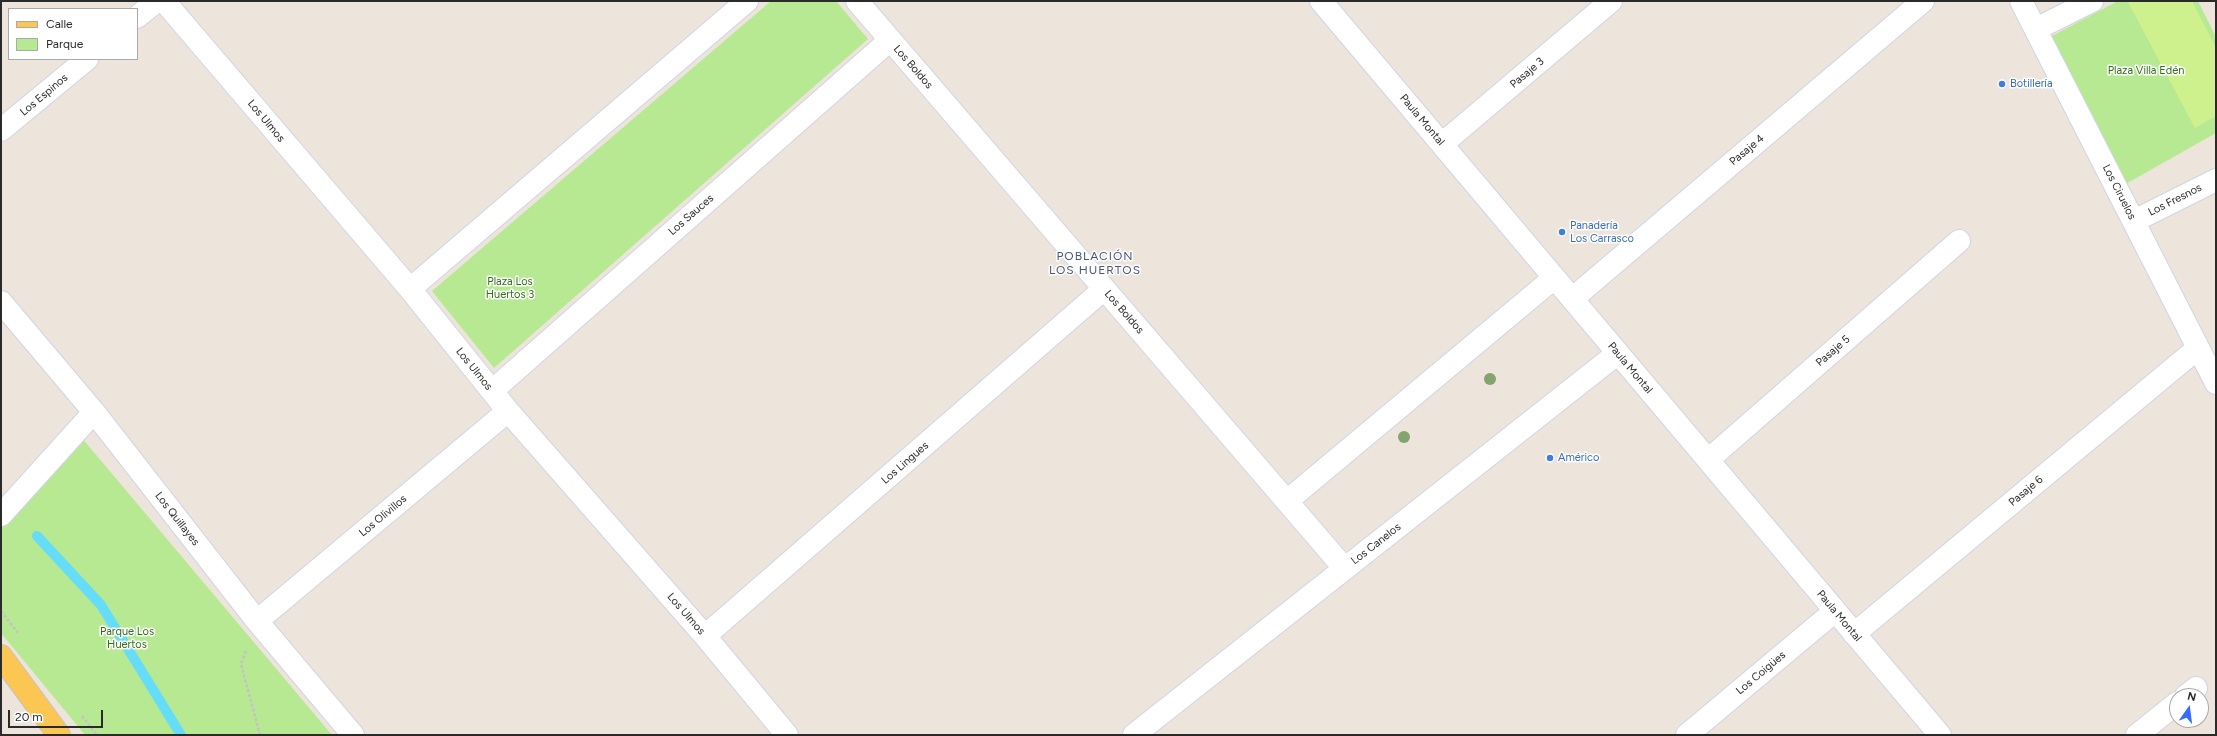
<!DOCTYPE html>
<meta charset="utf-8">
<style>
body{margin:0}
#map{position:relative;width:2217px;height:736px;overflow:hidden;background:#ede4db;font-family:Figtree,sans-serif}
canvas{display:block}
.frame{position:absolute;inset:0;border:2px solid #2a2a2a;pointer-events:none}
.legend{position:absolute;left:8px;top:8px;width:130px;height:52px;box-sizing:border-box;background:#fff;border:1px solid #aaa;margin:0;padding:5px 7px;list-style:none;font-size:12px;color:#2a2a2a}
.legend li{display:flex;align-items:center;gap:8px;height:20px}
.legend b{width:20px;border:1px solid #aaa}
.north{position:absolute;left:2169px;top:688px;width:40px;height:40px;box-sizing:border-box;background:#fff;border:1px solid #aaa;border-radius:50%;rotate:14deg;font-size:11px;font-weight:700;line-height:16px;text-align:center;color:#2a2a2a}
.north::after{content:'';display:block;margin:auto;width:14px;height:18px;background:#366cff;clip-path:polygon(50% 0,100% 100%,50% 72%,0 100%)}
.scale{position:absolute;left:8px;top:710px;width:95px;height:18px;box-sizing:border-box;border:2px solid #2a2a2a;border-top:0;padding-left:5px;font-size:12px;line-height:14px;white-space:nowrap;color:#2a2a2a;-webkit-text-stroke:3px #fff;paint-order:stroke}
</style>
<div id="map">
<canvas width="2217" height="736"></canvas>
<div class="frame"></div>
<ul class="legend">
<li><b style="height:5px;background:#fcc652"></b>Calle</li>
<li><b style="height:11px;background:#b7e993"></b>Parque</li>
</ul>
<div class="north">N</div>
<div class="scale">20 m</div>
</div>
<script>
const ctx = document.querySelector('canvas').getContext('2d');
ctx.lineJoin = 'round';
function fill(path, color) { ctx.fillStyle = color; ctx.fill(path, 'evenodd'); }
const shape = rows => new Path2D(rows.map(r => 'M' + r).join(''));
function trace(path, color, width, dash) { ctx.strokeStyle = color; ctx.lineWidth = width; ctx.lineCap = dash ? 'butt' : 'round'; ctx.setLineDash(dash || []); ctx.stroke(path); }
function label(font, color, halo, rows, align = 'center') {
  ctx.font = font + ' Figtree,sans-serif'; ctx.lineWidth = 3; ctx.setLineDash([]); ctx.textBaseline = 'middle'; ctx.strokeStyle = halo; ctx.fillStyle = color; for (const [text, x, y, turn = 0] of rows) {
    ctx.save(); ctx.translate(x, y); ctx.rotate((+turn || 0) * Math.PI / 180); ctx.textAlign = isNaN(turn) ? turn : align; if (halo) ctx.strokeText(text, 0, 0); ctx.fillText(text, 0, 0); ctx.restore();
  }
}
fill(shape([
 [771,1,836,1,868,39,494,368,432,291],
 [2118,1,2198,1,2216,37,2216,133,2124,185,2050,37],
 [76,431,332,735,85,735,1,633,1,520]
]), '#b7e993');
fill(shape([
 [2129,1,2192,1,2216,48,2216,116,2195,128,2128,2]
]), '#cff18d');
trace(shape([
 [37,536,101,605,181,735]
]), '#65ddf8', 10);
const minor = shape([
 [164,1,410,289,508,411,705,636,787,735],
 [857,1,1345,569],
 [1321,1,1940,735],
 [2021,1,2216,383],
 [137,17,157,1],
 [2036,29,2092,1],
 [1,130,87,59],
 [1442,144,1611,1],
 [2134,221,2216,180],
 [410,289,747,1],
 [1572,299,1923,1],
 [1,302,94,412,257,621,353,735],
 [492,391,890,40],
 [1708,460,1959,241],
 [1287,501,1554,278],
 [1,515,94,412],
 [257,621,508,411],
 [1854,634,2198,348],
 [705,636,1104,289],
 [2186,696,2196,688],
 [1134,735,1618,353],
 [1687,735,1835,611],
 [2137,735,2177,703]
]);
const major = shape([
 [1,656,59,735]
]);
trace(minor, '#d0d5e4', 24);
trace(major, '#c3c3c3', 24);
trace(shape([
 [1,611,18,633],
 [246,651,241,664,260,735],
 [82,716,97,735]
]), '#c3c3c3', 2.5, [3, 2]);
trace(minor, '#fff', 22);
trace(major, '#fcc652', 22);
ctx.fillStyle = '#84a36e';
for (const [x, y] of [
 [1490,379],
 [1404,437]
]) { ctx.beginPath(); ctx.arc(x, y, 6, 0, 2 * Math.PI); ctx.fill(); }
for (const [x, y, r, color] of [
 [2002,84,4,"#3f7fe0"],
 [1562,232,4,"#3f7fe0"],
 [1550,458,4,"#3f7fe0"]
]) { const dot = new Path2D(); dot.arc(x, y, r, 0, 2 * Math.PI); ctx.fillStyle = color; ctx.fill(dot); trace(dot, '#fff', 1.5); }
label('11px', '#2a2a2a', '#fff', [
 ["Los Boldos",913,67,49],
 ["Pasaje 3",1527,73,-40],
 ["Los Espinos",44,95,-40],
 ["Paula Montal",1422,120,50],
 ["Los Ulmos",266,121,50],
 ["Pasaje 4",1747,150,-40],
 ["Los Ciruelos",2119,192,63],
 ["Los Fresnos",2175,200,-27],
 ["Los Sauces",691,215,-41],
 ["Los Boldos",1124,312,49],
 ["Pasaje 5",1833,351,-41],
 ["Paula Montal",1630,368,50],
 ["Los Ulmos",474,369,51],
 ["Los Lingues",905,463,-41],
 ["Pasaje 6",2026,491,-40],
 ["Los Olivillos",383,516,-40],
 ["Los Quillayes",177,519,52],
 ["Los Canelos",1376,544,-38],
 ["Los Ulmos",686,614,49],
 ["Paula Montal",1839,616,50],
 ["Los Coigües",1761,673,-40]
]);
label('11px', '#2e6d14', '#fff', [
 ["Plaza Villa Edén",2146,71],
 ["Plaza Los",510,282],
 ["Huertos 3",510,295],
 ["Parque Los",127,632],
 ["Huertos",127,645]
]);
label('11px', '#366cbe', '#fff', [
 ["Botillería",2010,84],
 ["Panadería",1570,226],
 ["Los Carrasco",1570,239],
 ["Américo",1558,458]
], 'left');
ctx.letterSpacing = '1px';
label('12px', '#47557f', '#fff', [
 ["POBLACIÓN",1095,256],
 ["LOS HUERTOS",1095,270]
]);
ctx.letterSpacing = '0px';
</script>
